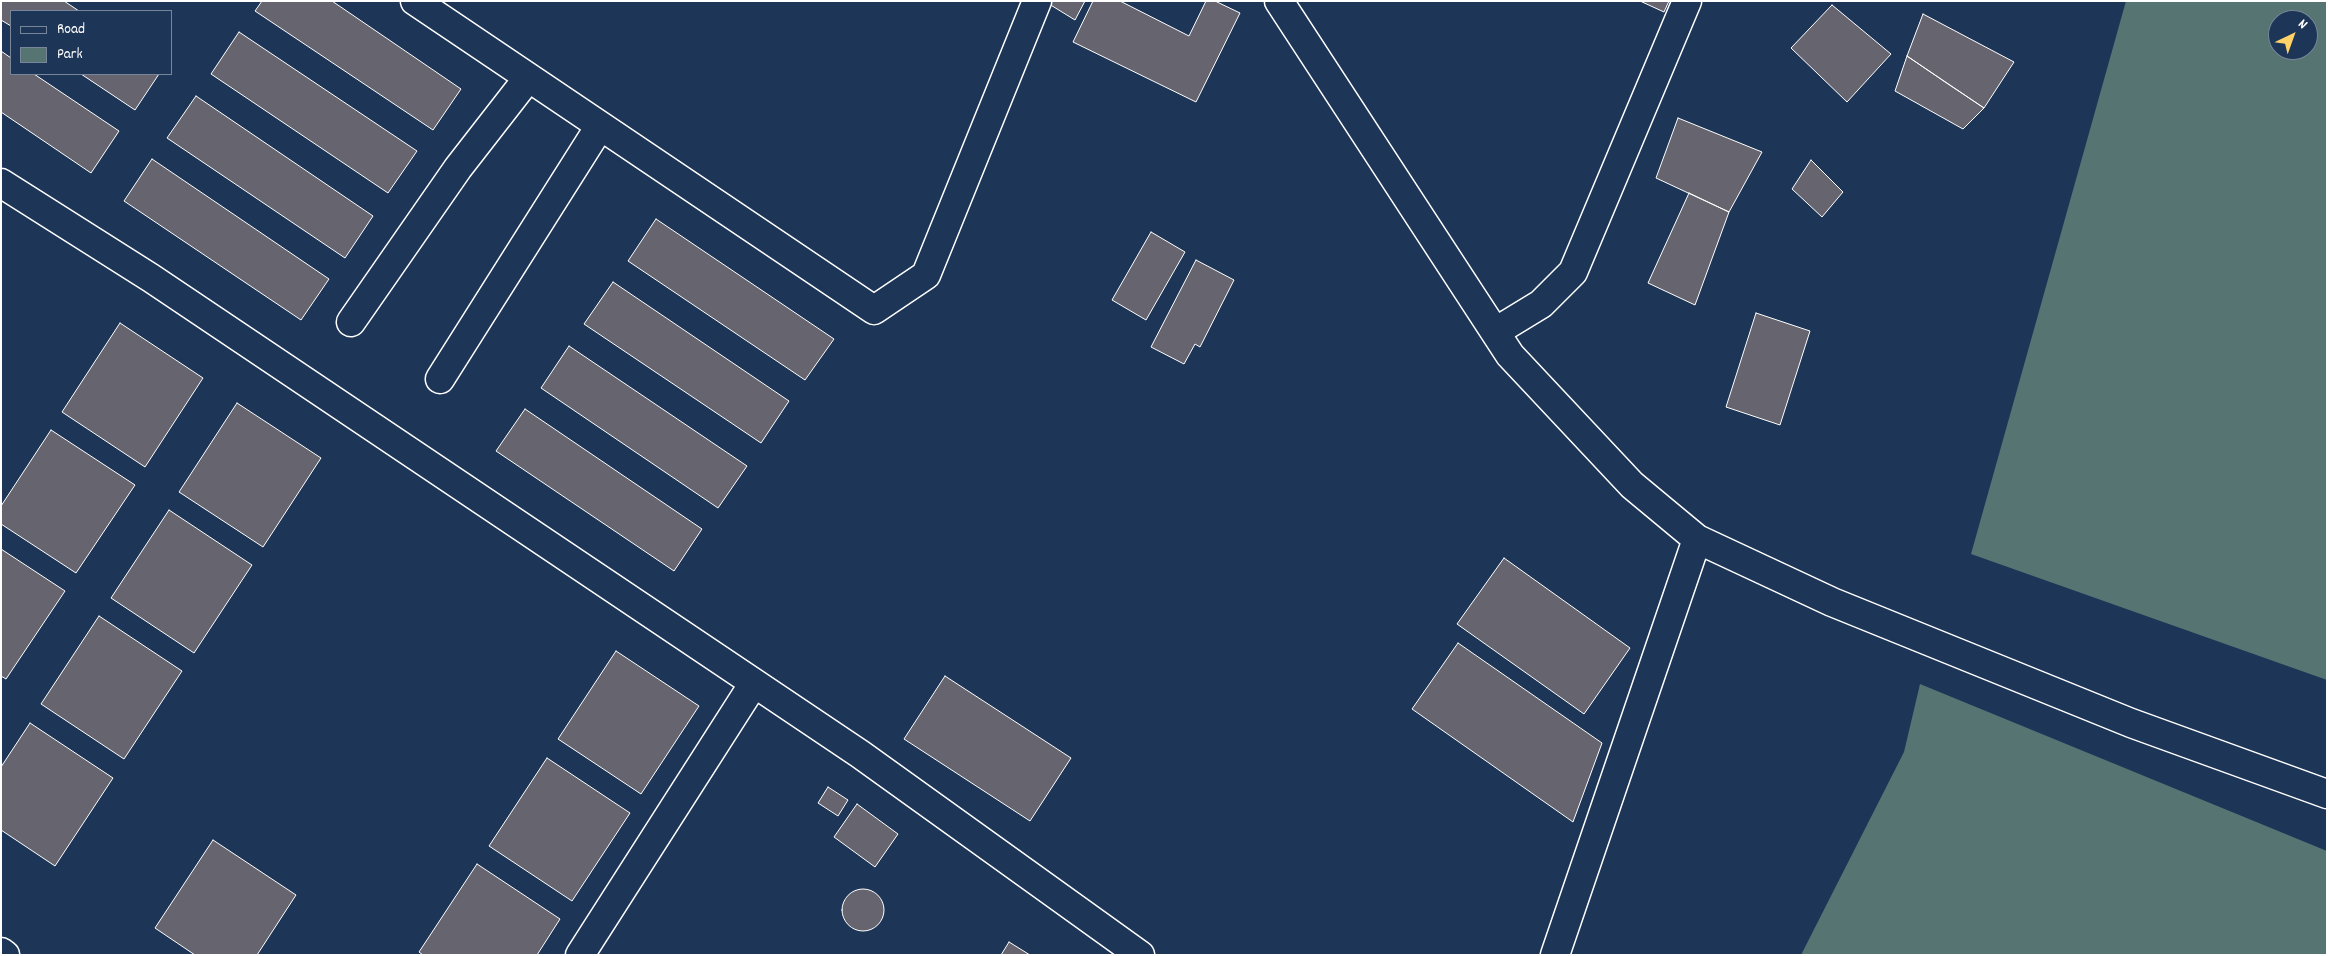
<!DOCTYPE html>
<style>
body{margin:0}
#map{position:relative;width:2328px;height:956px;overflow:hidden;background:#1d3557;font-family:Dekko,sans-serif}
canvas{display:block}
.frame{position:absolute;inset:0;border:2px solid #fff;pointer-events:none}
.legend{position:absolute;left:10px;top:10px;width:162px;height:65px;box-sizing:border-box;background:#1d3557;border:1px solid #77869a;margin:0;padding:6px 9px;list-style:none;font-size:15px;color:#fff}
.legend li{display:flex;align-items:center;gap:10px;height:25px}
.legend b{width:25px;border:1px solid #77869a}
.north{position:absolute;left:2268px;top:10px;width:50px;height:50px;box-sizing:border-box;background:#1d3557;border:1px solid #77869a;border-radius:50%;rotate:42deg;font-size:14px;font-weight:700;line-height:20px;text-align:center;color:#fff}
.north::after{content:'';display:block;margin:auto;width:18px;height:22px;background:#ffd166;clip-path:polygon(50% 0,100% 100%,50% 72%,0 100%)}
</style>
<div id="map">
<canvas width="2328" height="956"></canvas>
<div class="frame"></div>
<ul class="legend">
<li><b style="height:6px;background:#1d3557"></b>Road</li>
<li><b style="height:14px;background:#557472"></b>Park</li>
</ul>
<div class="north">N</div>
</div>
<script>
const ctx = document.querySelector('canvas').getContext('2d');
ctx.lineJoin = 'round';
function fill(path, color) { ctx.fillStyle = color; ctx.fill(path, 'evenodd'); }
const shape = rows => new Path2D(rows.map(r => 'M' + r).join(''));
function trace(path, color, width, dash) { ctx.strokeStyle = color; ctx.lineWidth = width; ctx.lineCap = dash ? 'butt' : 'round'; ctx.setLineDash(dash || []); ctx.stroke(path); }
fill(shape([
 [2126,1,2327,1,2327,680,1971,554],
 [2278,20,2308,20,2308,50,2278,50],
 [1920,684,2327,851,2327,955,1801,955,1904,752]
]), '#557472');
const building = shape([
 [1,1,64,1,79,11,11,11,11,26,1,20,1,1],
 [262,1,332,1,461,89,433,130,255,11,262,1],
 [1051,1,1085,1,1075,20,1049,4,1051,1],
 [1093,1,1120,1,1189,36,1206,1,1215,1,1240,13,1196,102,1073,42,1093,1],
 [1640,1,1669,1,1664,12,1640,1],
 [1832,5,1891,54,1847,102,1791,48,1832,5],
 [1923,14,2014,62,1984,108,1907,56,1923,14],
 [239,32,417,151,388,193,211,74,239,32],
 [1,51,11,58,11,74,34,74,119,131,91,173,1,112,1,51],
 [1907,56,1945,82,1984,108,1963,129,1895,91,1907,56],
 [81,74,159,74,135,110,81,74],
 [196,96,373,216,345,258,167,138,196,96],
 [1678,118,1762,152,1729,212,1656,178,1678,118],
 [152,159,329,279,301,320,124,201,152,159],
 [1811,160,1843,192,1822,217,1792,189,1811,160],
 [1689,193,1729,212,1695,305,1648,283,1689,193],
 [656,219,834,339,805,380,628,261,656,219],
 [1151,232,1185,252,1146,320,1112,300,1151,232],
 [1196,260,1234,280,1200,347,1195,344,1184,364,1151,347,1196,260],
 [613,282,789,401,761,443,584,324,613,282],
 [1756,313,1810,331,1780,425,1726,407,1756,313],
 [120,323,203,378,145,467,62,412,120,323],
 [569,346,747,466,718,508,541,388,569,346],
 [237,403,321,458,263,547,179,492,237,403],
 [525,409,702,529,674,571,496,451,525,409],
 [51,430,135,485,76,573,1,524,1,506,51,430],
 [169,510,252,565,194,653,111,598,169,510],
 [1,549,65,591,6,679,1,676,1,549],
 [1504,558,1630,648,1584,714,1457,624,1504,558],
 [99,616,182,671,124,759,41,704,99,616],
 [1458,643,1602,743,1573,822,1412,709,1458,643],
 [616,651,699,706,641,794,558,739,616,651],
 [945,676,1071,758,1030,821,904,739,945,676],
 [30,723,113,778,55,866,1,830,1,767,30,723],
 [547,758,630,813,572,901,489,846,547,758],
 [828,787,848,800,838,816,818,803,828,787],
 [857,804,898,834,875,867,834,837,857,804],
 [213,840,296,895,257,955,195,955,155,928,213,840],
 [477,864,560,919,537,955,423,955,419,952,477,864],
 '842 910a21 21 0 1 1 42 0a21 21 0 1 1-42 0Z',
 [1009,942,1030,955,1001,955,1009,942]
]);
fill(building, '#65646f');
trace(building, '#fff', 1);
const minor = shape([
 [415,1,874,310,926,275,1037,1],
 [1279,1,1510,355,1632,485,1697,539,1832,602,2131,723,2327,794],
 [1,183,151,278,860,754,1140,955],
 [351,322,458,168,528,78],
 [1495,332,1541,304,1573,272,1687,1],
 [440,379,600,126],
 [1,952,5,955],
 [580,955,754,683],
 [1555,955,1697,539]
]);
trace(minor, '#fff', 31);
trace(minor, '#1d3557', 28);
</script>
